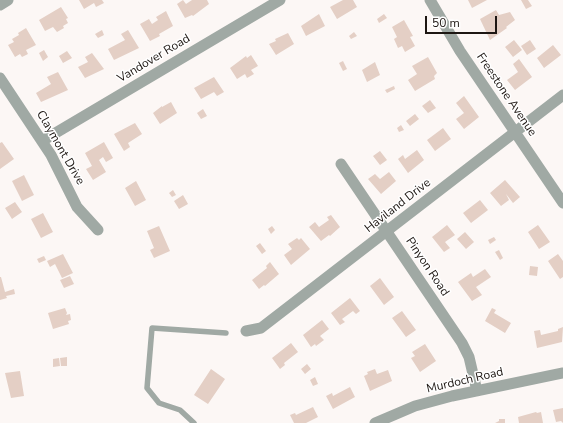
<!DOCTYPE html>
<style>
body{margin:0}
#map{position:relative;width:563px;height:423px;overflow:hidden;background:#fcf7f5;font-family:"Nunito Sans",sans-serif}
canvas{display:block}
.scale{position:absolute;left:425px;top:16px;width:72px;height:18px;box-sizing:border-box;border:2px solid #1d1612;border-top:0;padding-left:5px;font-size:12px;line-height:14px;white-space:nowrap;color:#1d1612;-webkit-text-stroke:3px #fff;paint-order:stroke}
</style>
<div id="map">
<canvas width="563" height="423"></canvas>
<div class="scale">50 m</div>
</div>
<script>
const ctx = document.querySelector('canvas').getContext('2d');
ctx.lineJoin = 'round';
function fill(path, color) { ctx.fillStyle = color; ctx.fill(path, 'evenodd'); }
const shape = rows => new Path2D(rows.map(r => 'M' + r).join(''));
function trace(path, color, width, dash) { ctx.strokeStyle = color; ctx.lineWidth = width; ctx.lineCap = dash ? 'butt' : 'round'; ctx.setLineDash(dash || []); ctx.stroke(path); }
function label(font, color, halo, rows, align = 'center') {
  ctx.font = font + ' "Nunito Sans",sans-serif'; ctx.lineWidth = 3; ctx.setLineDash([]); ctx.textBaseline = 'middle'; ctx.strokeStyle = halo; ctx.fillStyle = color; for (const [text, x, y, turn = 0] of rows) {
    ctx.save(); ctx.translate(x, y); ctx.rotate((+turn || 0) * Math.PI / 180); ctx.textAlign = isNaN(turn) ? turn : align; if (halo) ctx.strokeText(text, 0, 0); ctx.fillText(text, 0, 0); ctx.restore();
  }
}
fill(shape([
 [79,0,102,0,104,3,96,7,94,3,84,9],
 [183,0,186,4,192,0,207,0,209,4,193,16,192,15,185,18,177,4],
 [343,0,353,0,357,7,337,19,330,7],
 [468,0,487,0,472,8],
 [521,0,528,0,532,6,526,9],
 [61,7,68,18,66,19,68,23,63,26,64,28,57,32,53,27,45,31,39,20],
 [496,10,499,15,510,12,515,20,506,27,507,28,490,40,480,19],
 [166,11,173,26,159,34,160,36,150,41,140,24,149,19,152,24,158,20,156,17],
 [319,14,325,26,306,36,301,26],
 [384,14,387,18,379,23,377,19],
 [404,20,413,36,410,37,415,46,405,52,402,46,398,48,394,39,397,37,392,27],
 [26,28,36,45,26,50,28,54,22,57,20,54,15,57,8,45,14,42,12,39,19,35,18,33],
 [102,30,104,35,98,38,95,34],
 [128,30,139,48,114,60,108,49,125,40,121,34],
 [354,32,357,36,351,39,349,36],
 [288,33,294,44,276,55,269,44,276,41,275,39],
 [514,40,522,50,513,57,505,47],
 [530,40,536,49,527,55,521,46],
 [553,45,561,55,544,68,537,58],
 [44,50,48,57,43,61,39,53],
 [67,51,72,58,63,63,59,56],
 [92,53,104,69,85,78,78,67,88,62,85,57],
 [251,55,258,66,251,70,254,74,247,78,245,74,237,79,230,68,246,56,247,58],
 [428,57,437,73,434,76,435,79,415,91,408,80,417,74,412,66],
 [519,59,532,77,515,90,507,80,518,72,513,64],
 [343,61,347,69,343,71,339,63],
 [375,62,380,75,367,82,362,70],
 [58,72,68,90,41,102,36,93,51,84,47,77],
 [214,77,224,92,217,96,214,92,201,99,194,88],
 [394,86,395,89,387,93,385,90],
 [464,96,479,117,464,129,456,119,464,113,456,103],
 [430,100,436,108,428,113,422,106],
 [171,102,177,113,160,124,153,113,162,106,162,107],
 [203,109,207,116,201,119,197,113],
 [415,114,419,119,410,126,406,121],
 [135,123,142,134,128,143,130,147,124,151,114,134],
 [401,125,404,130,399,132,397,128],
 [443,128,451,139,435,151,427,140],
 [2,142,14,159,0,169,0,143],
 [104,142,113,158,106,162,103,157,99,160,106,172,93,180,86,169,92,166,85,153],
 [417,150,424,160,408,173,398,159,403,155,405,159],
 [380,151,387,160,380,165,373,156],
 [389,172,396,181,381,194,368,179,375,174,380,179],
 [24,175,34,195,22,201,12,181],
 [505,180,520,197,513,203,506,194,509,200,501,206,490,193],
 [136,181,146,200,135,206,125,188],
 [173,190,176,195,172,197,169,193],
 [183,195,188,204,179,209,174,201],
 [480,200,488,210,471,223,463,213],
 [15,202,22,212,12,219,5,208],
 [43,213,53,232,41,238,31,219],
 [331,215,340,227,330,236,329,235,321,241,309,227,315,222,319,227,329,220,327,217],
 [447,225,455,235,445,242,450,248,444,252,432,237],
 [538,225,550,242,539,249,528,232],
 [159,226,170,251,154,258,150,250,154,248,147,231],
 [272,226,275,230,271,234,268,229],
 [465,232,474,242,466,249,457,239],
 [494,237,496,240,490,244,488,240],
 [297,238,299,240,301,238,310,249,291,265,284,255,292,249,288,244],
 [260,243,266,251,262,254,256,246],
 [499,250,503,258,500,260,495,252],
 [63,254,73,273,62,278,55,264,50,267,47,261],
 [558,254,563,261,563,277,560,279,548,261],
 [44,256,46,260,39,263,37,259],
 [270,262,279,274,265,286,264,285,259,289,252,280,267,268,266,266],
 [530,266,538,267,537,276,529,275],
 [485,269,491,277,476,287,482,295,472,301,458,282,471,273,473,277],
 [70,276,74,284,64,288,60,280],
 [0,277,1,277,5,292,14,289,15,294,6,296,7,298,0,300],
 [380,278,394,297,384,305,370,286],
 [350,298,360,311,356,314,353,311,342,319,345,322,340,325,331,313],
 [65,308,67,313,66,315,70,314,71,320,68,321,69,324,53,329,48,313],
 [492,308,496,310,494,313,511,323,505,333,485,321],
 [402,311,416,330,406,337,392,318],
 [322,320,329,329,320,336,324,340,316,346,315,344,311,347,303,335],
 [563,327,562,342,537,348,534,331,540,330,541,335,558,331,558,329],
 [291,343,298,352,284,363,285,365,280,369,272,358],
 [425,344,436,361,420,372,411,358,415,356,412,352],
 [67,357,67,366,61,366,60,358],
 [59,358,60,366,53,367,53,359],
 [307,364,311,369,305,374,301,369],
 [211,369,225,379,208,404,194,395],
 [375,369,377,374,388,370,392,381,370,391,364,376,368,374,367,372],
 [20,371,24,396,11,398,5,373],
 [315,377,318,384,313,386,310,380],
 [350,387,355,397,333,409,326,396,332,393,333,396],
 [313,407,318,417,306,423,294,423,290,415,295,413,296,415],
 [563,408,563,423,561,421,556,422,553,410],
 [536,412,537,413,541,412,543,423,519,423,518,417],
 [499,419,505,419,505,423,495,423,499,421]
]), '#e4cfc5');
trace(shape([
 [194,423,180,410,159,403,147,388,152,328,226,333]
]), '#a0a9a4', 5.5);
trace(shape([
 [430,0,460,51,563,203],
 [0,5,8,0],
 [0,78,51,155,77,207,98,230],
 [42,141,280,0],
 [341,164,462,343,469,357,477,391],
 [246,331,261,328,563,95],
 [375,423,415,406,452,396,563,373]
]), '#a0a9a4', 11);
label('12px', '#1d1612', '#fff', [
 ["Vandover Road",154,59,-31],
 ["Freestone Avenue",506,95,56],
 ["Claymont Drive",60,148,60],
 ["Haviland Drive",398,206,-38],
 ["Pinyon Road",427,267,56],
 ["Murdoch Road",465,381,-13]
]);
</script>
